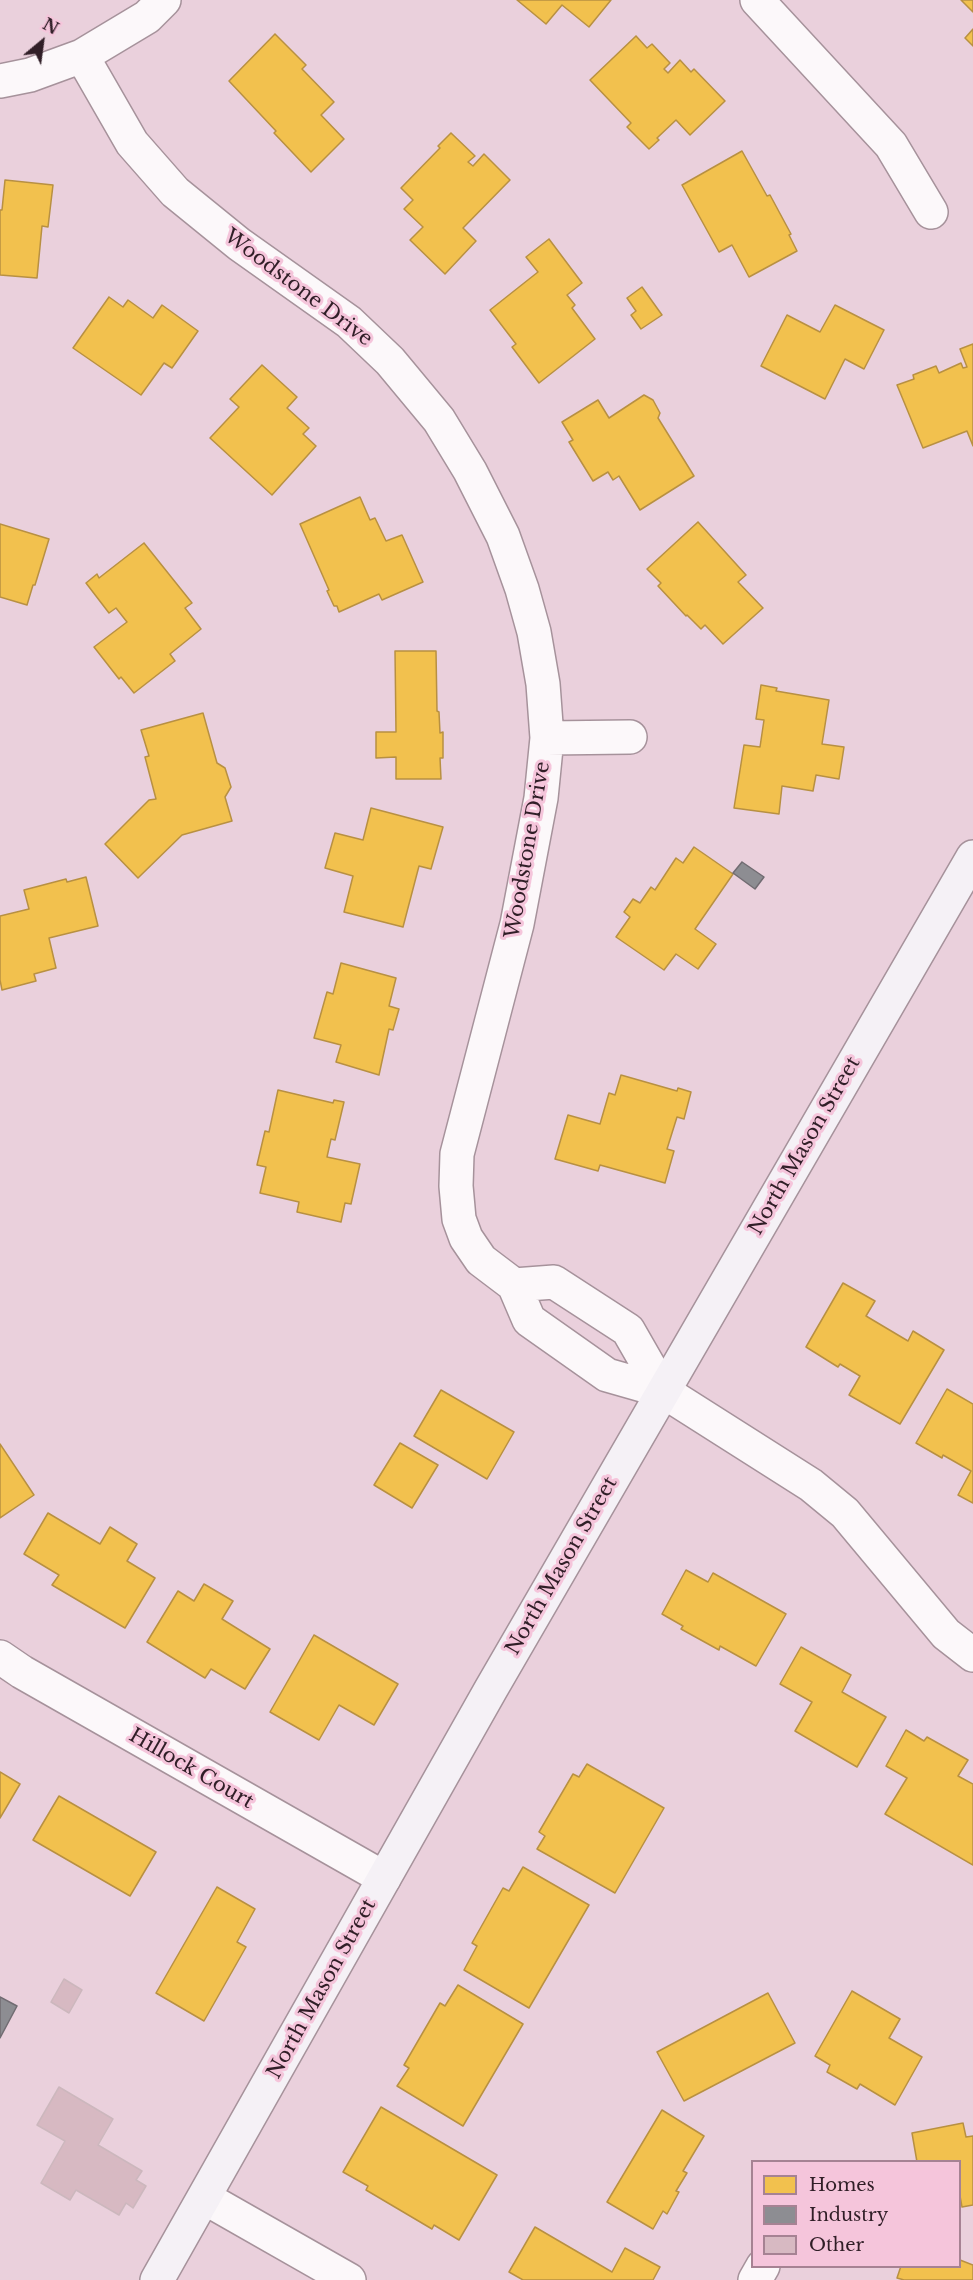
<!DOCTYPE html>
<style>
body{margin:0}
#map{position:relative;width:973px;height:2280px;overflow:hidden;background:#ead0dc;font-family:"Libre Baskerville",serif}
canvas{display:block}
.legend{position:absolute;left:751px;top:2160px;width:210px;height:108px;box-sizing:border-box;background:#f5c5db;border:2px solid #a68293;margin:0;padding:8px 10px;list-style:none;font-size:18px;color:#301e27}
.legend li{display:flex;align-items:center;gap:12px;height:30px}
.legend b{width:30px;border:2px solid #a68293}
.north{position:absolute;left:12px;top:12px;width:60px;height:60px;-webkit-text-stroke:4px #f5c5db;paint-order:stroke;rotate:29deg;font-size:16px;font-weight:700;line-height:24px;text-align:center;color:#301e27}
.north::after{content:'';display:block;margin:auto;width:21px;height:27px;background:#301e27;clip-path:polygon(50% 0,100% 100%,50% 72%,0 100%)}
</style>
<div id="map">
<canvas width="973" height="2280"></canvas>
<ul class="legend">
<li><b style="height:16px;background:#f2c14e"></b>Homes</li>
<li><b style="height:16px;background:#8d8d92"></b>Industry</li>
<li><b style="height:16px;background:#d7b9c2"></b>Other</li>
</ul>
<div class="north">N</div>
</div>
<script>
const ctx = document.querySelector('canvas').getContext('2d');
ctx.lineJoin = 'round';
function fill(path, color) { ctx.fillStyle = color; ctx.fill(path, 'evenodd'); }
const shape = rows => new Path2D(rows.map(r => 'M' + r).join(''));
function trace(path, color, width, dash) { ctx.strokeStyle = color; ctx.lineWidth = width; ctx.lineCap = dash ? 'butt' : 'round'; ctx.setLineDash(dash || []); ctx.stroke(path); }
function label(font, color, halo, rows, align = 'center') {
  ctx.font = font + ' "Libre Baskerville",serif'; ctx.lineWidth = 6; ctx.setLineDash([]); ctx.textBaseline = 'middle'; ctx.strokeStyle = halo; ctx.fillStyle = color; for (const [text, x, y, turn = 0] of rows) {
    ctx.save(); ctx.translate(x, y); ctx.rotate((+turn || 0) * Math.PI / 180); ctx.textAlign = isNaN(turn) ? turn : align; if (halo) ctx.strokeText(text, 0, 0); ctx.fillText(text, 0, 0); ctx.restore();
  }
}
const homes = shape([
 [517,0,611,0,589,27,562,5,546,24,517,0],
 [961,0,973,0,973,12,961,0],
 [973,29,973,46,965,38,973,29],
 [275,34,306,65,302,69,334,102,321,115,344,139,311,172,274,133,276,131,229,81,275,34],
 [636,36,647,48,652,44,670,63,664,69,668,73,680,60,691,72,694,69,725,101,690,135,676,120,657,138,659,140,649,149,627,127,631,123,590,80,636,36],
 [451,133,475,156,468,162,473,166,484,154,510,180,463,228,476,241,445,274,410,240,423,227,404,209,413,200,401,188,440,148,438,146,451,133],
 [742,151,767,196,770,195,791,234,789,235,797,251,749,277,732,245,719,252,682,185,742,151],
 [5,180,53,185,48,227,42,226,37,278,0,275,0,210,2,210,5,180],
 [549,239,582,283,567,295,575,305,572,308,595,339,539,383,512,347,516,344,490,310,538,272,526,257,549,239],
 [642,287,662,315,641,329,631,315,636,311,627,298,642,287],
 [109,297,123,307,128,300,153,318,162,305,198,331,172,368,164,363,141,395,73,348,109,297],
 [835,305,884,330,864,369,845,359,825,399,761,366,787,315,820,332,835,305],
 [973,344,973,446,967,431,923,448,897,385,914,379,913,375,936,366,939,373,961,363,963,368,967,367,960,349,973,344],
 [262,365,297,397,287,408,309,428,303,434,316,446,272,495,210,438,239,407,230,399,262,365],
 [644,395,653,400,660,413,658,418,694,476,640,510,619,476,613,480,608,472,593,481,569,442,573,440,562,422,598,400,609,418,644,395],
 [360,497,370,520,375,518,386,541,402,535,423,582,382,600,379,594,339,612,337,606,334,606,327,591,329,590,300,524,360,497],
 [698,522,746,575,738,582,763,608,723,644,705,625,701,629,687,615,686,616,658,586,661,583,647,569,698,522],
 [0,524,49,539,35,585,33,585,27,605,0,597,0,524],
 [144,543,192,603,185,608,201,629,170,654,175,661,134,693,121,677,119,679,94,647,127,622,116,608,109,613,86,583,97,574,99,578,144,543],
 [395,651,436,651,437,711,439,712,440,733,443,732,443,758,440,758,441,779,396,779,396,757,376,758,376,732,396,732,395,651],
 [761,685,777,688,776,691,829,700,822,744,844,747,839,779,816,775,813,791,782,786,779,814,734,808,744,745,760,747,764,720,756,719,761,685],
 [203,713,217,763,225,768,231,787,225,797,232,821,182,835,138,878,105,844,149,800,156,799,145,757,149,756,141,730,203,713],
 [371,808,443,827,431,869,419,866,403,927,344,912,353,876,325,868,335,833,363,840,371,808],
 [694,847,733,874,695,929,716,944,698,969,676,954,664,970,616,937,630,917,624,912,633,899,640,903,651,887,655,890,676,858,683,863,694,847],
 [86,877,98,926,49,938,56,968,34,974,36,981,2,990,0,980,0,916,29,909,24,890,66,879,67,882,86,877],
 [341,963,396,978,389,1006,399,1009,393,1030,389,1029,379,1075,336,1062,341,1045,314,1038,327,992,333,994,341,963],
 [621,1075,677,1091,678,1088,691,1092,684,1119,677,1117,667,1149,674,1151,665,1183,600,1165,598,1171,555,1159,568,1115,600,1124,609,1093,615,1095,621,1075],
 [278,1090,333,1103,334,1100,344,1102,335,1140,331,1139,327,1157,360,1164,351,1204,345,1203,341,1222,297,1212,299,1202,260,1193,266,1167,257,1165,265,1131,269,1132,278,1090],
 [843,1283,875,1301,866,1316,908,1341,913,1331,944,1350,900,1424,849,1395,860,1376,840,1364,838,1367,806,1347,843,1283],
 [947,1389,973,1404,973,1503,958,1495,971,1471,943,1455,942,1458,916,1443,947,1389],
 [441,1390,514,1432,487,1479,414,1436,441,1390],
 [400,1443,438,1465,412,1508,374,1485,400,1443],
 [0,1444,34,1495,0,1518,0,1444],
 [48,1513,100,1544,110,1527,137,1544,127,1561,155,1578,125,1628,52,1585,59,1575,24,1554,48,1513],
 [686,1570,708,1582,713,1573,786,1614,756,1666,720,1646,719,1650,681,1629,683,1626,662,1614,686,1570],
 [204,1584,233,1601,222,1619,270,1649,245,1689,211,1669,205,1678,147,1642,178,1591,194,1601,204,1584],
 [314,1635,398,1684,374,1725,339,1705,319,1740,270,1712,314,1635],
 [801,1647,851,1675,842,1692,886,1717,857,1767,795,1731,812,1702,780,1684,801,1647],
 [906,1730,924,1741,927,1737,968,1760,958,1776,973,1784,973,1865,885,1814,907,1778,886,1766,906,1730],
 [587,1764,664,1808,615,1893,537,1849,545,1836,539,1832,573,1774,579,1777,587,1764],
 [0,1772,20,1784,0,1818,0,1772],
 [59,1796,156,1852,130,1896,33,1840,59,1796],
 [523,1867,589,1905,529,2008,464,1970,477,1946,472,1943,503,1888,509,1891,523,1867],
 [217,1887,255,1909,237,1942,246,1947,204,2021,156,1993,217,1887],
 [458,1985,523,2024,463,2126,397,2086,409,2068,404,2065,440,2003,445,2006,458,1985],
 [852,1991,900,2019,889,2038,922,2057,895,2105,860,2084,857,2089,827,2072,830,2065,815,2056,852,1991],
 [768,1993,795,2043,684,2101,657,2052,768,1993],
 [381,2107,497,2175,459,2240,434,2225,432,2229,366,2190,368,2186,343,2172,381,2107],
 [662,2110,704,2136,683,2171,687,2173,676,2191,679,2192,667,2214,663,2211,653,2229,607,2202,662,2110],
 [963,2123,966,2137,973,2136,973,2205,962,2207,960,2196,960,2162,917,2162,912,2133,963,2123],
 [535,2227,612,2272,625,2248,660,2267,653,2280,523,2280,509,2272,535,2227],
 [960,2260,973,2265,973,2280,904,2280,897,2278,901,2266,960,2266,960,2260]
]);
fill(homes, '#f2c14e');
trace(homes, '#b89042', 1.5);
const industry = shape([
 [742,862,764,877,755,889,733,873,742,862],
 [0,1997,17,2006,0,2038,0,1997]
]);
fill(industry, '#8d8d92');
trace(industry, '#716c72', 1.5);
const building = shape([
 [64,1979,82,1990,69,2013,51,2002,64,1979],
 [59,2087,113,2119,98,2145,142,2171,136,2180,146,2186,133,2208,126,2203,119,2215,76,2190,70,2200,41,2183,65,2141,37,2125,59,2087]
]);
fill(building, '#d7b9c2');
trace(building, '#ccb7bd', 1.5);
const street = shape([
 [757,0,891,145,931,212],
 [82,56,132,143,175,192,239,244,349,322,390,361,439,420,470,471,503,536,522,589,534,632,543,684,547,738,541,798,517,924,457,1154,456,1186,459,1219,466,1238,481,1260,514,1285,529,1320,607,1375,663,1391,811,1485,845,1513,946,1634,973,1655],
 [0,81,30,75,82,56,147,17,164,0],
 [547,738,630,737],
 [514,1285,554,1282,628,1330,663,1391],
 [0,1657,22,1672,384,1878],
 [205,2198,349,2280],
 [755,2280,763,2266]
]);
const secondary = shape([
 [157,2280,491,1689,973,857]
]);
trace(street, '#a6929b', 36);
trace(secondary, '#a6929b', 36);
trace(street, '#fcf8fa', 33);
trace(secondary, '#f5f1f6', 33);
label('20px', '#301e27', '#f5c5db', [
 ["Woodstone Drive",298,288,37],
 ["Woodstone Drive",528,850,-80],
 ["North Mason Street",805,1146,-60],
 ["North Mason Street",562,1566,-60],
 ["Hillock Court",191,1769,30],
 ["North Mason Street",322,1989,-61]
]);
</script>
